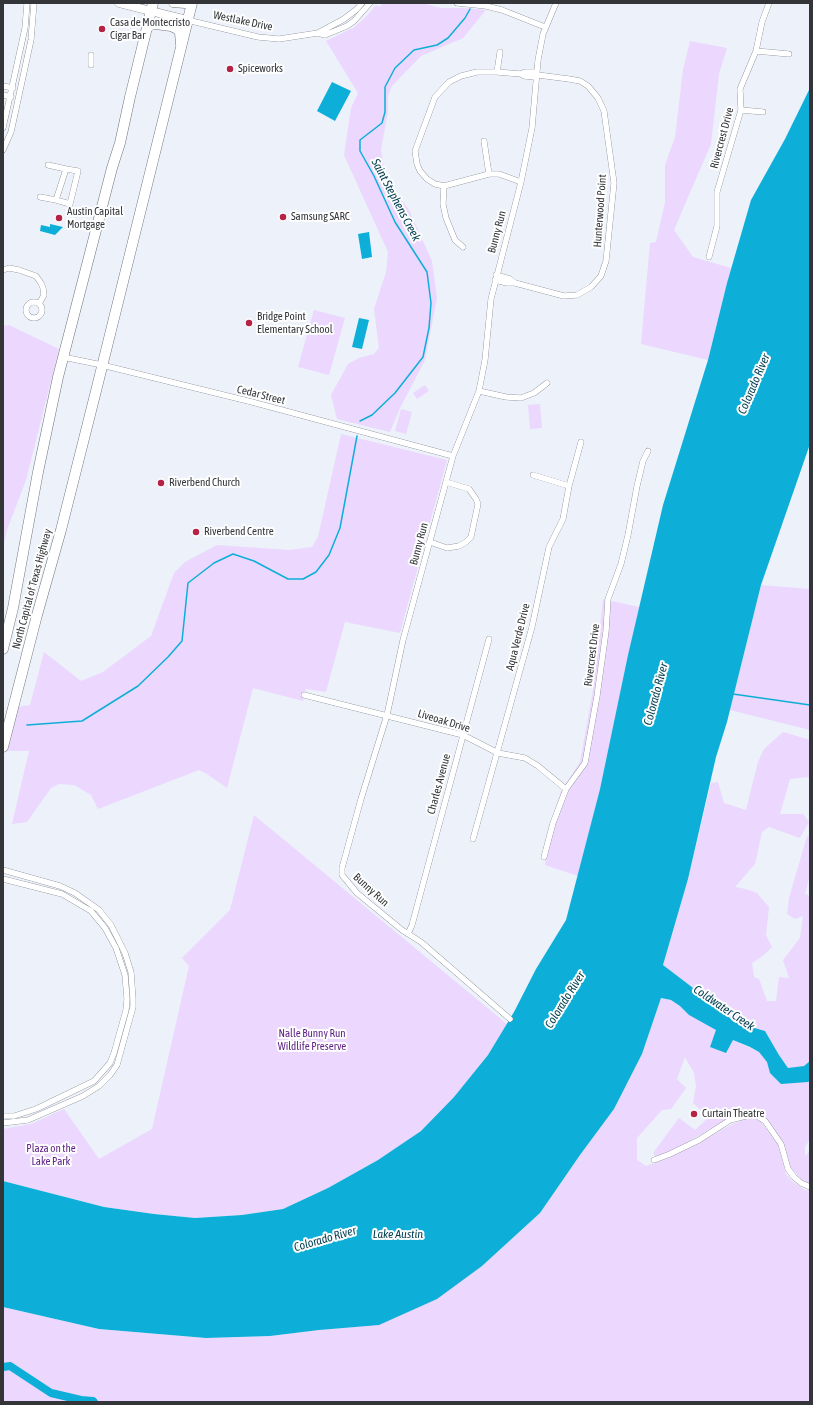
<!DOCTYPE html>
<style>
body{margin:0}
#map{position:relative;width:813px;height:1405px;overflow:hidden;background:#ecf1fa;font-family:"Asap Condensed",sans-serif}
canvas{display:block}
.frame{position:absolute;inset:0;border:4px solid #333539;pointer-events:none}
</style>
<div id="map">
<canvas width="813" height="1405"></canvas>
<div class="frame"></div>
</div>
<script>
const ctx = document.querySelector('canvas').getContext('2d');
ctx.lineJoin = 'round';
function fill(path, color) { ctx.fillStyle = color; ctx.fill(path, 'evenodd'); }
const shape = rows => new Path2D(rows.map(r => 'M' + r).join(''));
function trace(path, color, width, dash) { ctx.strokeStyle = color; ctx.lineWidth = width; ctx.lineCap = dash ? 'butt' : 'round'; ctx.setLineDash(dash || []); ctx.stroke(path); }
function label(font, color, halo, rows, align = 'center') {
  ctx.font = font + ' "Asap Condensed",sans-serif'; ctx.lineWidth = 4; ctx.setLineDash([]); ctx.textBaseline = 'middle'; ctx.strokeStyle = halo; ctx.fillStyle = color; for (const [text, x, y, turn = 0] of rows) {
    ctx.save(); ctx.translate(x, y); ctx.rotate((+turn || 0) * Math.PI / 180); ctx.textAlign = isNaN(turn) ? turn : align; if (halo) ctx.strokeText(text, 0, 0); ctx.fillText(text, 0, 0); ctx.restore();
  }
}
fill(shape([
 [382,3,423,3,441,8,464,8,486,10,463,38,421,56,392,86,388,96,388,112,381,149,385,178,409,210,432,261,437,298,425,360,400,408,390,432,337,419,331,395,348,364,359,358,374,354,379,348,374,309,386,272,388,252,344,155,351,108,358,93,326,41,353,28,365,18,376,5,380,7],
 [690,41,727,48,719,74,711,144,674,230,693,257,731,268,708,360,641,344,650,243,656,242,665,202,665,165,675,137,683,70],
 [314,310,345,318,329,375,298,367],
 [9,325,59,349,26,480,7,530,3,547,3,326],
 [425,385,429,391,417,399,413,393],
 [540,404,542,428,530,429,528,405],
 [401,409,412,412,406,434,395,431],
 [341,434,447,460,400,633,345,622,326,692,306,689,303,701,253,688,227,788,207,774,199,770,98,809,91,795,74,785,59,784,51,788,27,822,12,824,29,751,6,751,18,707,30,705,44,652,81,681,103,672,151,636,174,573,185,562,217,545,289,550,312,547,318,537],
 [761,585,810,589,810,730,730,710],
 [603,599,639,607,600,789,578,876,545,865,550,825,561,791,580,762,593,690],
 [783,732,810,740,810,777,790,779,780,814,803,814,809,822,800,838,769,827,762,832,755,864,735,887,746,889,757,893,769,907,766,935,772,947,764,955,752,963,754,977,759,979,767,1001,776,1001,779,977,789,978,783,960,800,938,803,916,795,919,787,914,789,898,807,836,810,837,810,875,805,894,810,896,810,1061,804,1066,793,1068,788,1068,779,1055,765,1031,734,1022,718,1007,663,965,688,879,711,783,718,782,724,803,746,810,758,762,764,749],
 [254,815,507,1024,488,1055,454,1097,421,1131,378,1160,328,1188,283,1209,242,1215,195,1218,154,1214,104,1207,3,1181,3,1129,31,1124,64,1109,99,1159,152,1129,189,966,182,958,230,910],
 [661,998,671,1000,680,1006,689,1015,717,1030,710,1047,733,1040,759,1052,767,1062,771,1073,808,1082,810,1081,810,1119,809,1120,810,1123,810,1139,805,1147,805,1156,810,1151,810,1184,806,1184,790,1167,784,1146,764,1115,756,1113,745,1114,729,1118,674,1150,656,1157,653,1153,679,1118,695,1130,709,1117,693,1103,696,1086,694,1073,685,1057,677,1079,686,1088,671,1109,662,1110,637,1138,637,1160,646,1166,667,1158,693,1146,732,1124,746,1119,754,1119,760,1121,778,1145,786,1174,793,1182,805,1190,810,1191,810,1402,3,1402,3,1307,99,1329,206,1338,270,1336,319,1330,482,1266,540,1213,580,1155,614,1109,642,1054]
]), '#ecd7fe');
fill(shape([
 [332,82,351,91,335,121,317,111],
 [810,88,810,444,761,585,727,722,716,757,688,879,663,965,718,1007,734,1022,765,1031,779,1055,788,1068,804,1066,810,1061,810,1081,808,1082,781,1084,770,1073,767,1062,759,1052,750,1047,733,1040,726,1053,710,1047,716,1030,689,1015,680,1006,671,1000,661,998,642,1054,614,1109,580,1155,540,1213,482,1266,437,1299,379,1325,319,1330,270,1336,206,1338,99,1329,3,1307,3,1181,104,1207,154,1214,195,1218,242,1215,283,1209,328,1188,378,1160,421,1131,454,1097,488,1055,514,1012,536,969,566,920,600,789,628,655,663,505,708,360,727,283,751,200,785,139],
 [50,224,63,227,55,235,40,231,41,225,50,227],
 [369,232,372,257,362,259,358,234],
 [359,318,369,320,362,349,352,347]
]), '#0dafd9');
trace(shape([
 [360,421,372,415,395,393,423,357,429,328,431,303,427,272,395,222,374,176,360,151,360,140,382,123,385,112,385,87,395,68,414,50,437,45,448,38,465,18,470,9],
 [733,694,810,705],
 [27,725,82,721,138,686,168,657,182,641,188,583,214,563,233,554,254,561,288,579,303,579,316,572,329,555,340,528,357,436]
]), '#0dafd9', 1.5);
trace(shape([
 [3,1367,10,1366,51,1393,81,1400,93,1401,94,1402]
]), '#0dafd9', 8);
const street = shape([
 [457,3,486,6,502,10,545,27],
 [187,20,258,37,279,39,318,33,344,19,357,9,362,3],
 [318,33,325,35,347,26,354,21,370,3],
 [756,51,789,54],
 [91,65,91,55],
 [497,72,500,52],
 [521,74,525,72,535,72,538,75],
 [3,86,13,88],
 [3,95,11,97],
 [741,110,763,112],
 [3,128,25,28,27,3],
 [484,141,489,174],
 [3,150,11,132,31,40,34,3],
 [48,165,66,169],
 [444,186,443,204,446,218,455,240,463,247],
 [40,197,56,200,66,169,78,171,70,204,56,200],
 [709,257,717,226,717,192,741,110,740,89,756,51,762,22,769,3],
 [3,270,9,268,19,270,36,276,41,283,43,288,44,295,39,304],
 [496,275,510,279,515,283,564,296,577,295,591,287,601,276,606,261,614,183,604,111,598,98,588,86,580,81,569,79,538,75,535,77,524,76,521,74,497,72,477,72,461,76,449,82,435,97,415,151,417,164,420,171,427,179,435,184,444,186,489,174,499,174,521,182],
 [495,280,507,283,515,283],
 '26 310a8 8 0 1 1 16 0a8 8 0 1 1-16 0Z',
 [63,357,102,365,252,402,453,456],
 [479,391,506,397,521,398,534,393,547,383],
 [533,475,569,486],
 [430,542,447,548,459,546,466,542,471,537,478,504,476,499,469,489,446,482],
 [304,695,463,735,498,753,525,758,538,766,566,789],
 [473,839,532,627,549,547,563,519,569,486,581,442],
 [544,857,553,823,566,789,585,763,597,696,606,631,608,599,621,564,628,535,637,486,643,461,648,451],
 [3,870,60,886,75,893,99,910,111,925,125,953,131,972,133,999,133,1007,117,1065,110,1075,99,1086,83,1096,28,1120,3,1123],
 [3,879,62,894,91,911,105,928,116,948,125,975,127,999,126,1010,114,1053,110,1063,94,1081,36,1109,14,1116,3,1116],
 [408,934,412,925,489,639],
 [510,1019,421,942,402,930,357,893,342,875,342,868,361,799,387,715,403,640,453,456,479,391,485,360,491,299,521,182,532,128,538,60,543,34,556,3],
 [654,1160,670,1154,699,1140,730,1120,746,1116,757,1116,765,1121,781,1144,788,1169,794,1177,801,1183,810,1187]
]);
const secondary = shape([
 [119,3,187,20],
 [173,3,185,4,188,3],
 [147,29,151,26,155,25,171,27,177,30,179,33,180,44]
]);
const highway = shape([
 [3,649,13,608,38,472,58,377,112,168,120,143,130,97,153,3],
 [3,747,37,615,61,530,97,387,192,3]
]);
trace(street, '#71747d', 6);
trace(secondary, '#71747d', 9);
trace(highway, '#71747d', 11);
trace(street, '#fff', 5.5);
trace(secondary, '#fff', 8);
trace(highway, '#fff', 10);
for (const [x, y, r, color] of [
 [102,29,4,"#b42246"],
 [230,69,4,"#b42246"],
 [283,217,4,"#b42246"],
 [59,218,4,"#b42246"],
 [249,323,4,"#b42246"],
 [161,483,4,"#b42246"],
 [196,532,4,"#b42246"],
 [694,1114,4,"#b42246"]
]) { const dot = new Path2D(); dot.arc(x, y, r, 0, 2 * Math.PI); ctx.fillStyle = color; ctx.fill(dot); trace(dot, '#fefefe', 1.5); }
label('11px', '#333539', '#fefefe', [
 ["Westlake Drive",243,21,12],
 ["Rivercrest Drive",722,138,-75],
 ["Hunterwood Point",600,211,-86],
 ["Bunny Run",497,232,-75],
 ["Cedar Street",261,395,14],
 ["Bunny Run",419,544,-75],
 ["North Capital of Texas Highway",32,589,-75],
 ["Aqua Verde Drive",518,637,-76],
 ["Rivercrest Drive",592,655,-83],
 ["Liveoak Drive",444,721,17],
 ["Charles Avenue",439,784,-75],
 ["Bunny Run",371,890,42]
]);
label('11px', '#333539', '#fefefe', [
 ["Casa de Montecristo",110,23],
 ["Cigar Bar",110,36],
 ["Spiceworks",238,69],
 ["Austin Capital",67,212],
 ["Mortgage",67,225],
 ["Samsung SARC",291,217],
 ["Bridge Point",257,317],
 ["Elementary School",257,330],
 ["Riverbend Church",169,483],
 ["Riverbend Centre",204,532],
 ["Curtain Theatre",702,1114]
], 'left');
label('11px', '#5d1f83', '#fefefe', [
 ["Nalle Bunny Run",312,1034],
 ["Wildlife Preserve",312,1047],
 ["Plaza on the",51,1149],
 ["Lake Park",51,1162]
]);
label('italic 12px', '#003e50', '#fefefe', [
 ["Saint Stephens Creek",396,200,62],
 ["Colorado River",754,384,-67],
 ["Colorado River",656,694,-75],
 ["Colorado River",565,1000,-58],
 ["Coldwater Creek",724,1008,34],
 ["Lake Austin",398,1234],
 ["Colorado River",325,1239,-16]
]);
</script>
